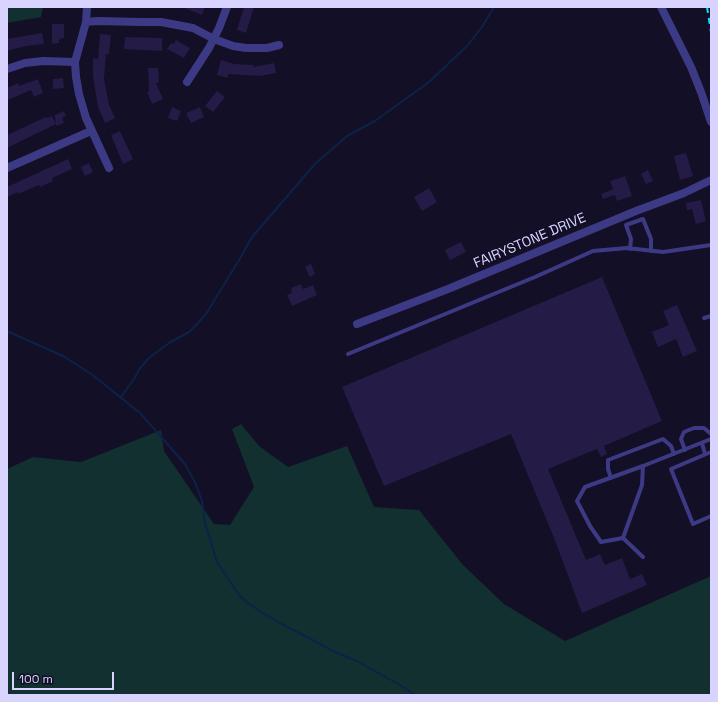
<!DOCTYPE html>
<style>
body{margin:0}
#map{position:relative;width:718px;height:702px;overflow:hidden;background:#130f26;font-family:"Space Grotesk",sans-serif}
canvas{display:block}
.frame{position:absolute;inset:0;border:8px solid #d9d4ff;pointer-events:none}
.scale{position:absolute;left:12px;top:672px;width:102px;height:18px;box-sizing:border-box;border:2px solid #d9d4ff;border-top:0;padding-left:5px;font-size:12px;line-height:14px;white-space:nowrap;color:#d9d4ff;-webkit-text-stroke:3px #130f26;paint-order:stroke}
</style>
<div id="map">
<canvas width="718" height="702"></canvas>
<div class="frame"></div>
<div class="scale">100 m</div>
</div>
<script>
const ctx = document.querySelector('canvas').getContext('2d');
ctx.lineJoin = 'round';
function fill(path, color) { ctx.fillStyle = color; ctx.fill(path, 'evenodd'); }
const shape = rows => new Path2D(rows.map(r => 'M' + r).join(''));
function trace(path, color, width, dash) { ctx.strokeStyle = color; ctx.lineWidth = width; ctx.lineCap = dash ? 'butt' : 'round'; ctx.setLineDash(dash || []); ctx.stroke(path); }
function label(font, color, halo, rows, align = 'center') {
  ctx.font = font + ' "Space Grotesk",sans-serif'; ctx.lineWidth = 3; ctx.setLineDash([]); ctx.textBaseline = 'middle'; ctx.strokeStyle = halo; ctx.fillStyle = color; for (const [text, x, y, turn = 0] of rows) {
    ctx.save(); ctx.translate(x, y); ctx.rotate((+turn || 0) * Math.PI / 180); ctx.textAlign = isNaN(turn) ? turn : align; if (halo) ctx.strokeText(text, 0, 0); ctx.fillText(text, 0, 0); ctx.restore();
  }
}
fill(shape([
 [7,7,43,7,41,17,7,23],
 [241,424,259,446,288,467,347,446,374,507,419,510,463,565,504,604,565,641,711,576,711,695,7,695,7,469,33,457,81,462,161,430,164,451,214,524,230,525,254,487,232,429]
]), '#12302f');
trace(shape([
 [7,331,65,357,94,376,140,413,185,464,195,482,202,501,205,523,217,562,239,595,248,603,263,613,282,624,337,653,357,661,400,685,415,695],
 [121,397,134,379,140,368,150,357,169,343,189,332,198,323,206,314,239,260,252,237,315,164,347,136,375,121,429,82,467,46,482,27,494,7]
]), '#0c2248', 2);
fill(shape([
 [182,7,205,7,202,15],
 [244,7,254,7,246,33,237,30],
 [52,24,64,24,64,38,59,39,59,43,52,44],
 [42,33,44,44,26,46,7,51,7,39],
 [100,34,111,35,109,54,106,54,104,79,109,105,115,118,105,123,98,107,93,76,93,58,98,59],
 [125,37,162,38,162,51,124,49],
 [176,40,190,48,184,58,167,49,171,43,174,44],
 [221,60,234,64,254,65,253,67,274,63,276,73,260,76,228,74,228,78,217,75],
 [148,68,158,68,159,83,156,83,163,99,152,104,147,92,149,91],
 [63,78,64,88,53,89,53,79],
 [38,79,43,93,34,97,31,90,8,100,7,88,18,83,19,86],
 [217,91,225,97,213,112,205,106],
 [172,107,181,111,177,121,168,118],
 [200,107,204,117,191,123,186,113],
 [64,111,66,116,62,118,64,123,56,126,55,115],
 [52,116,56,124,7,148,7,135,46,117,47,118],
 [120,131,133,159,123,164,111,135],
 [686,153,693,176,680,180,674,156],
 [68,159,72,169,52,178,53,181,40,187,39,185,18,194,18,192,7,197,7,187],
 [89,163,93,172,85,176,81,167],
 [648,170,653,181,646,184,641,174],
 [625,176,632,196,617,201,615,195,603,199,601,194,613,189,610,181],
 [429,188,437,202,422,211,414,197],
 [701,200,706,221,696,224,692,209,687,210,686,203],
 [461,242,466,252,450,260,445,250],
 [311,264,315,274,310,277,305,267],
 [602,277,662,421,604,446,607,454,601,457,597,449,548,469,586,560,600,554,605,565,622,558,630,579,642,574,647,585,582,613,554,538,511,434,384,486,342,387],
 [301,284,303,289,313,285,317,295,292,306,287,295,292,293,291,288],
 [677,305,697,351,683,357,676,339,658,347,652,332,669,325,663,311]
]), '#241b47');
trace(shape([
 [630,249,631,239,626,225,643,219,651,239,651,251],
 [704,318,711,316],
 [348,354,535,277,593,251,627,248,663,252,711,245],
 [702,443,705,454],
 [685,450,681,439,684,432,694,428,704,428,711,434],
 [711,452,671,469,693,524,711,516],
 [643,466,642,485,623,538,601,542,590,526,577,501,585,487,643,466],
 [643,466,711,439],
 [611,478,608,469,608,460,663,439,671,446,674,454],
 [623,538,643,557]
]), '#3d3a85', 4);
trace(shape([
 [87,7,86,22,75,62,76,77,79,94,86,118,109,168],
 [661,7,691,67,701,92,711,122],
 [86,22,98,21,140,22,161,22,193,28,214,39,233,46,246,48,267,48,279,45],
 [7,69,25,63,43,61,75,62],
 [187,82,209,48,219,28,227,7],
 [7,168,91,131],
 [357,324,448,289,636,211,684,193,711,180]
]), '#3d3a85', 8);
trace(shape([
 [707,7,711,32]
]), '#00e5ff', 2, [6, 5]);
label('14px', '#d9d4ff', '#130f26', [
 ["FAIRYSTONE DRIVE",530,241,-23]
]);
</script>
